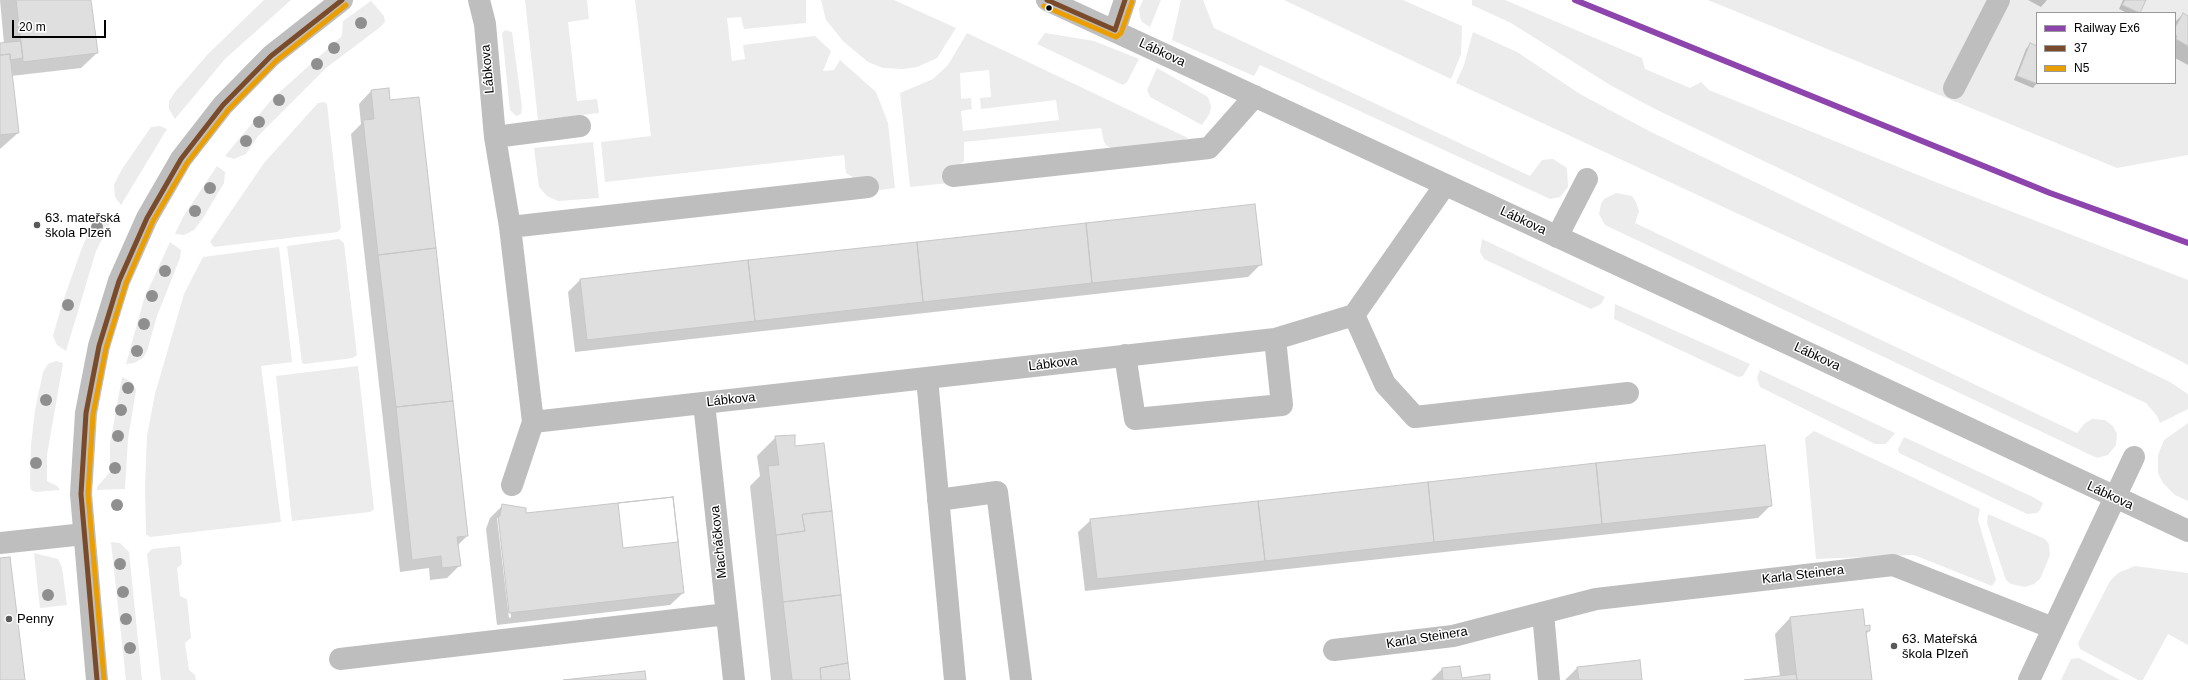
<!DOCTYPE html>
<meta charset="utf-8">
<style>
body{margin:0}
#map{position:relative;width:2188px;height:680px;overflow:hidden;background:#fff;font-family:Arial,sans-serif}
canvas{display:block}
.legend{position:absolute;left:2036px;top:12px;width:140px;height:72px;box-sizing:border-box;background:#fff;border:1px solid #999;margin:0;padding:5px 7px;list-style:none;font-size:12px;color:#000}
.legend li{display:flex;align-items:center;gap:8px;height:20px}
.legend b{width:20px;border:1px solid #999}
.scale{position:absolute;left:12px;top:20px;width:94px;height:18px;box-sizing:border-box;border:2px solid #000;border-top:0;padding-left:5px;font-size:12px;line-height:14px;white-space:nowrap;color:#000;-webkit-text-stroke:3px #fff;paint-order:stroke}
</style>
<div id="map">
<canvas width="2188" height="680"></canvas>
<ul class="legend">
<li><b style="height:5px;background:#8e44ad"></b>Railway Ex6</li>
<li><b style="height:5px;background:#7a4b2a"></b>37</li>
<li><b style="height:5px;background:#eb9e00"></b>N5</li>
</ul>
<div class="scale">20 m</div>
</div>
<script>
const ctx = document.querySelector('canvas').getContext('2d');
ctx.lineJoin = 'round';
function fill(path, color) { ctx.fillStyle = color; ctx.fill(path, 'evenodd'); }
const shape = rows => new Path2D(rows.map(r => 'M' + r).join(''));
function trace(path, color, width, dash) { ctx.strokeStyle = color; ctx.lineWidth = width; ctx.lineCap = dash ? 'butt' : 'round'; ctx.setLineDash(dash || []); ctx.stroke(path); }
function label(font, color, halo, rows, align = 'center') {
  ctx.font = font + ' Arial,sans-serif'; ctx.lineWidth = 3; ctx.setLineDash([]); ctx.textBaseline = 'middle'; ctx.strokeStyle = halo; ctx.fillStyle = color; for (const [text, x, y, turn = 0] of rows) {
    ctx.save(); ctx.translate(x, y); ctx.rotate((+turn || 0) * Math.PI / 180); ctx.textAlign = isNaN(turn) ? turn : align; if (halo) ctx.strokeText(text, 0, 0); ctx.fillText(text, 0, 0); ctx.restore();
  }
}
fill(shape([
 [264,0,291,0,225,59,175,119,169,109,169,101,175,92,208,54],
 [525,0,587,0,589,19,568,22,577,101,597,99,599,113,538,120],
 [635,0,806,0,806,23,744,29,741,17,727,18,732,61,745,59,743,45,815,36,831,51,823,71,834,70,840,60,876,92,888,123,895,188,872,191,871,176,854,178,846,173,844,155,605,182,601,142,651,136],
 [821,0,894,0,956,28,937,58,917,67,903,69,883,68,868,62,843,41,826,20],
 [1143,0,1161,0,1150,27,1142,22,1140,17,1139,9],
 [1181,0,1203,0,1214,28,1530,176,1542,160,1553,159,1567,168,1568,187,1560,197,1550,199,1260,65,1254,76,1172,40],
 [1284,0,1403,0,1462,26,1461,54,1451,79],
 [1472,0,1505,0,1642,58,1645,69,1690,88,1701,82,1709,90,1933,181,2188,280,2188,365,2167,354,1655,109,1610,85,1511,23,1472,5],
 [1708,0,2188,0,2188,155,2117,168],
 [2037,13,2175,13,2175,83,2037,83],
 [371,1,384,16,385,22,379,28,326,68,258,136,246,154,234,159,225,156,272,99,342,36,343,21],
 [505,30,512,32,522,107,521,114,516,116,510,110,502,33],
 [1473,32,1517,52,1580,94,1649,131,2170,382,2188,394,2188,409,2160,423,2157,416,2146,403,1456,83,1464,65],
 [967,33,1188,138,1181,141,1114,149,1107,146,1104,142,1101,128,964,142,964,161,958,166,949,183,910,187,900,93,933,79,948,65],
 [989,70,991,97,980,98,981,109,1056,100,1059,120,963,131,961,111,972,109,971,98,961,99,960,73],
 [1045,33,1094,41,1139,59,1127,82,1123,85,1037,44],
 [1157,68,1208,97,1211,106,1210,113,1202,125,1150,97,1147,90],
 [324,102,327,104,341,228,338,232,214,247,210,242,264,163,318,103],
 [160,126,167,129,121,205,115,197,114,185,122,169,151,127],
 [593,142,599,198,558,201,547,196,539,187,534,148],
 [217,166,225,172,224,183,203,218,194,230,184,235,175,234,183,217],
 [1616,193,1632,196,1636,202,1639,211,1635,223,2077,433,2085,423,2092,419,2105,420,2113,426,2117,434,2116,445,2108,455,2097,458,1605,225,1599,214,1601,204,1604,199],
 [101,215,114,216,96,251,66,351,57,345,53,336,63,301,83,245,95,220],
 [339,239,344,243,357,355,353,358,304,364,302,363,287,246],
 [1482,239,1605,297,1601,304,1591,309,1484,259,1480,252],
 [170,242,181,250,180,258,157,316,147,351,143,358,134,363,126,364,144,299],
 [279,247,292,362,261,366,281,522,150,537,146,534,145,486,147,436,155,394,184,294,203,257],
 [1615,304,1750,364,1743,376,1738,377,1614,319],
 [56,361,63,363,47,455,47,481,57,486,60,490,35,492,31,490,30,484,31,445,35,410,43,372,48,364],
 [358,366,374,509,370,512,292,521,276,376],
 [1760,370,1895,433,1886,444,1875,444,1760,387,1757,378],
 [122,377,132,382,136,390,128,439,125,489,97,490,97,487,110,472,110,444],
 [2188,423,2188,501,2175,495,2163,483,2158,473,2158,455,2164,440],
 [1814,431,1980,509,1978,520,1996,580,1992,586,1914,555,1816,559,1805,438],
 [1904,437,2033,497,2043,503,2040,510,2037,513,2027,514,1899,453,1898,449],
 [1988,514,2045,539,2049,544,2050,555,2040,579,2034,584,2025,587,2011,584,2006,580,1987,523],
 [111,542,120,543,129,552,142,680,126,680],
 [180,546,182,564,177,568,180,596,187,599,191,638,185,643,189,670,195,675,196,680,161,680,147,554,152,549],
 [34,553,58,559,62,567,67,605,40,608],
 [2135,566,2188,573,2188,645,2168,634,2143,680,2138,680,2080,649,2078,643,2110,581,2118,573],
 [2079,658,2120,680,2061,680,2071,659]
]), '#ececec');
fill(shape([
 [0,0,90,0,97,53,81,68,11,76,18,133,0,149,0,44,4,44],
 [2028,0,2047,0,2041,7],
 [2123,0,2145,0,2139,13,2127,13,2119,9],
 [2183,14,2188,17,2188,65,2175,58,2175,22],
 [2030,44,2037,83,2033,88,2014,80,2026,49],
 [371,91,467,536,457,546,459,566,447,578,430,580,429,568,400,572,351,134,361,124,359,104],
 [1261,264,1248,277,575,352,568,292,580,280],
 [776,437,849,680,771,680,750,486,760,476,757,456],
 [1771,505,1758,518,1085,591,1078,532,1091,520],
 [502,506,525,514,683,593,670,605,497,625,486,529,490,518],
 [497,518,499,518,511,617,509,618],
 [1790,618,1865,627,1869,631,1866,634,1871,680,1753,680,1780,677,1775,634],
 [1578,667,1641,680,1565,680],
 [1442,669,1461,679,1489,680,1431,680]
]), '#0003');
const building = shape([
 [16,0,91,0,98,53,23,62,16,0],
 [2125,0,2146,0,2140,13,2122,5,2125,0],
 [2183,13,2188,16,2188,46,2176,39,2177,36,2175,35,2175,28,2183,13],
 [21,41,23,58,10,60,10,54,0,55,0,43,21,41],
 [2030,43,2037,46,2038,84,2017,76,2030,43],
 [10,54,19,133,0,135,0,55,10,54],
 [389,88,390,100,419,97,436,248,378,255,363,120,374,119,371,90,389,88],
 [1255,204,1262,265,1092,283,1086,223,1255,204],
 [1086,223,1092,283,923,302,917,242,1086,223],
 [917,242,923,302,755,321,748,260,917,242],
 [436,248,453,401,396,407,378,255,436,248],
 [748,260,755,321,587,340,580,279,748,260],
 [453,401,468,536,457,537,461,566,442,568,441,556,412,560,396,407,453,401],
 [795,435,795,446,824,443,832,511,804,514,802,515,805,531,776,535,768,466,779,465,775,436,795,435],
 [1765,445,1772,506,1602,524,1596,463,1765,445],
 [1596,463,1602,524,1434,542,1428,482,1596,463],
 [1428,482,1434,542,1265,561,1258,501,1428,482],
 [673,497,684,593,509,613,498,516,500,516,502,504,526,508,526,513,673,497],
 [673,497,678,542,623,548,618,503,673,497],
 [1258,501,1265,561,1097,579,1090,519,1258,501],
 [832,511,841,595,783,602,776,535,805,531,802,515,804,514,832,511],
 [10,557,25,680,0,680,0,558,10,557],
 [841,595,848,663,820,668,821,680,792,680,783,602,841,595],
 [1863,609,1865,626,1870,625,1870,631,1866,631,1872,680,1797,680,1790,617,1863,609],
 [1640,660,1642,680,1579,680,1577,667,1640,660],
 [848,663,850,680,821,680,820,668,848,663],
 [1460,666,1462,678,1490,674,1490,680,1443,680,1442,668,1460,666],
 [645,671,646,680,563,680,645,671],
 [1796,674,1797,680,1744,680,1796,674]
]);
fill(building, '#dfdfdf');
trace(building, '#c7c7c7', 1);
trace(shape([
 [479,0,485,24,495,137,510,227,533,422,1275,339,1354,315,1445,185],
 [1047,0,1791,345,2188,531],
 [1115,30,1125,0],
 [1954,88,1999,0],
 [495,137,580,126],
 [953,176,1209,148,1255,96],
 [510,227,868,187],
 [1557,237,1587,179],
 [1354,315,1385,384,1415,417,1628,393],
 [1125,355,1135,419,1282,405,1275,339],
 [927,378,955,680],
 [704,403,734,680],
 [512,485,533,422],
 [938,500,997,492,1021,680],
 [0,543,84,534],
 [1543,613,1549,680],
 [1334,650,1453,636,1596,599,1893,565,2053,628],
 [340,659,727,614],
 [97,680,81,494,86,413,99,346,119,281,147,218,181,159,223,105,271,56,342,0],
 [2029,680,2134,457]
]), '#bebebe', 22);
trace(shape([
 [1047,0,1115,30,1125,0],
 [97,680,81,494,86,413,99,346,119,281,147,218,181,159,223,105,271,56,342,0]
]), '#7a4b2a', 5);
trace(shape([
 [1044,6,1116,37,1121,33,1132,2],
 [104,679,88,494,93,414,106,348,126,283,153,221,187,163,228,110,276,61,346,5]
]), '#eb9e00', 5);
trace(shape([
 [1575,0,2050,193,2188,243]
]), '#8e44ad', 6);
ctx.fillStyle = '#8f8f8f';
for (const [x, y] of [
 [361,23],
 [334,48],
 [317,64],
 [279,100],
 [259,122],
 [246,141],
 [210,188],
 [195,211],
 [97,227],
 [165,271],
 [152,296],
 [68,305],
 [144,324],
 [137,351],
 [128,388],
 [46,400],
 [121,410],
 [118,436],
 [36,463],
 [115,468],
 [117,505],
 [120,564],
 [123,592],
 [48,595],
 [126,619],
 [130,648]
]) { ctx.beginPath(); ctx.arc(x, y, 6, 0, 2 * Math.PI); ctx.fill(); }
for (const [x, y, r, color] of [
 [1049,8,3.5,"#000"],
 [37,225,4,"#595959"],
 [9,619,4,"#595959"],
 [1894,646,4,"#595959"]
]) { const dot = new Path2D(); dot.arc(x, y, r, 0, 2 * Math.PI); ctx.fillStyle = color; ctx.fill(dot); trace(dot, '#fff', 1.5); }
label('13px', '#000', '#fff', [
 ["Lábkova",1162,53,25],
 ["Lábkova",488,69,-95],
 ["Lábkova",1523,221,25],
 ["Lábkova",1817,357,25],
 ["Lábkova",1053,364,-7],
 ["Lábkova",731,400,-6],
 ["Lábkova",2110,496,25],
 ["Macháčkova",719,542,-96],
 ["Karla Steinera",1803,575,-7],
 ["Karla Steinera",1427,638,-9]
]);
label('13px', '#000', '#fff', [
 ["63. mateřská",45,218],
 ["škola Plzeň",45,233],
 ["Penny",17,619],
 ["63. Mateřská",1902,639],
 ["škola Plzeň",1902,654]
], 'left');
</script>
